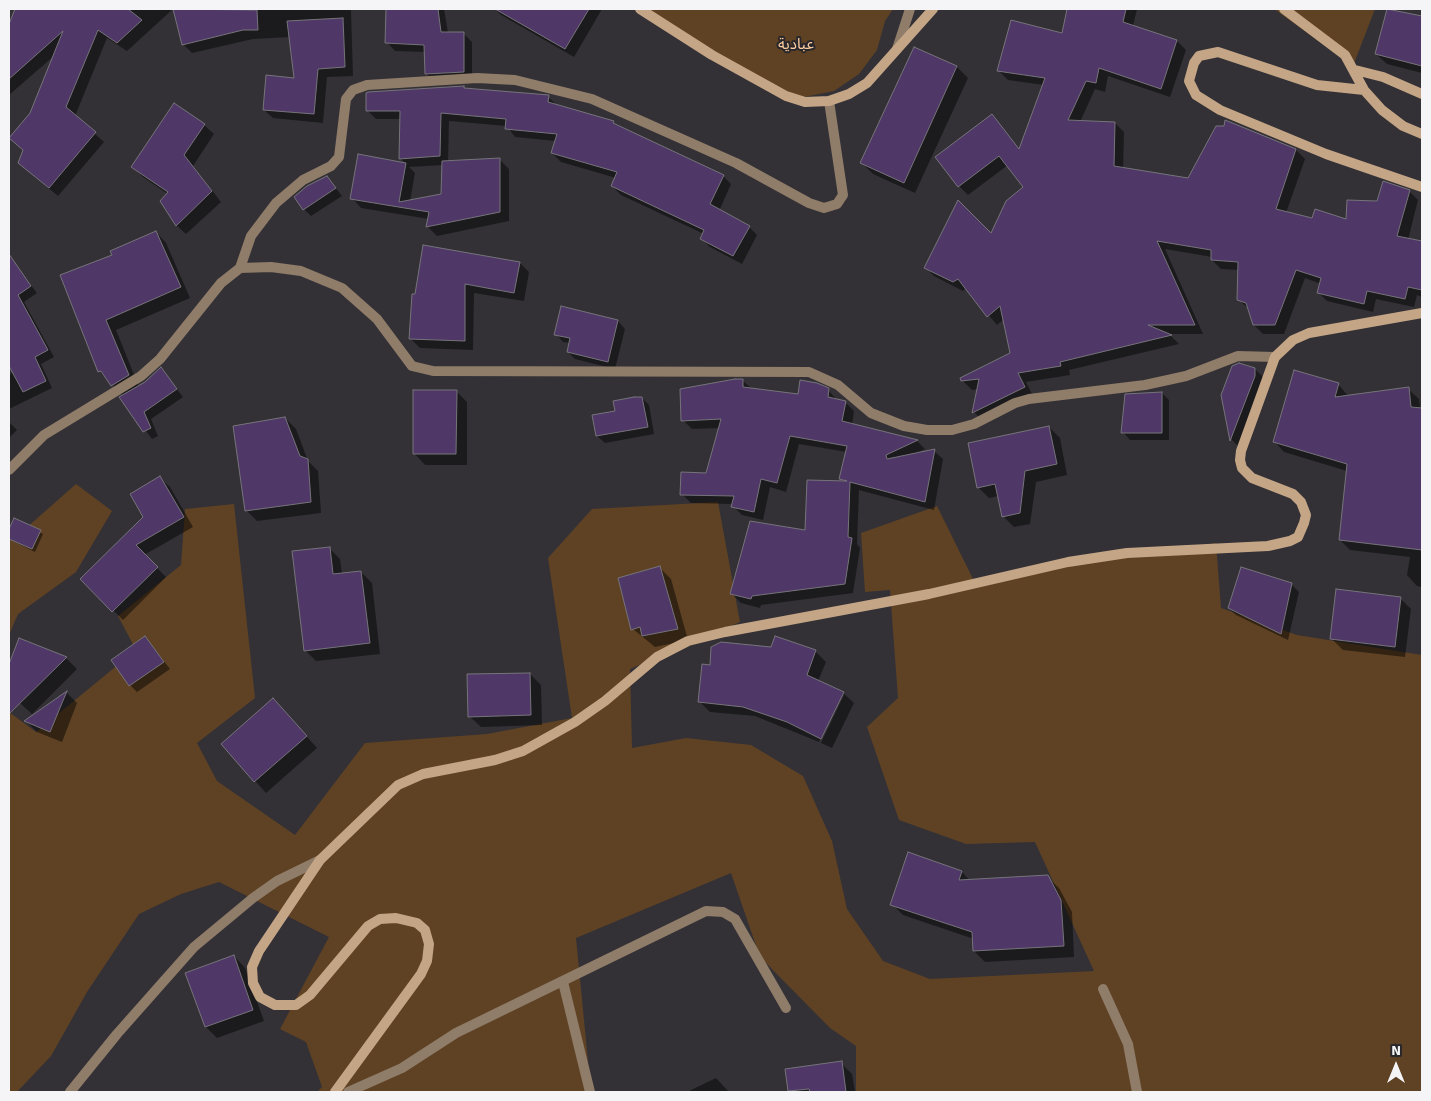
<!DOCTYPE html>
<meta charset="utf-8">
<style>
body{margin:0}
#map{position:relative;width:1431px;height:1101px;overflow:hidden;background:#333136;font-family:Signika,sans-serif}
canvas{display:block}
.frame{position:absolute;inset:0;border:10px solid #f5f4f7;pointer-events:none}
.north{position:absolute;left:1371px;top:1041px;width:50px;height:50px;-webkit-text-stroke:4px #29272c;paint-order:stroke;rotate:0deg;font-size:14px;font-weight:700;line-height:20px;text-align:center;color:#f5f4f7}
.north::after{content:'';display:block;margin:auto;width:18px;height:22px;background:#f5f4f7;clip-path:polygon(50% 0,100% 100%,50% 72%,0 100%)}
</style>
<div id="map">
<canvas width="1431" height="1101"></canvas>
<div class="frame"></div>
<div class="north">N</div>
</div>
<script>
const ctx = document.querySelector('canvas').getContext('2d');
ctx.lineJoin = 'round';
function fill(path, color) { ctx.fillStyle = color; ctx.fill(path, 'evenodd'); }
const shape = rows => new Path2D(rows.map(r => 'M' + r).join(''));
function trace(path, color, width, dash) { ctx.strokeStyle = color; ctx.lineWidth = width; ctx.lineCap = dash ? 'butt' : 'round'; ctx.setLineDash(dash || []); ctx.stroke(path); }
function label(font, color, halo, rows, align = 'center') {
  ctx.font = font + ' Signika,"Noto Sans Arabic",sans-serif'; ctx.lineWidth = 4; ctx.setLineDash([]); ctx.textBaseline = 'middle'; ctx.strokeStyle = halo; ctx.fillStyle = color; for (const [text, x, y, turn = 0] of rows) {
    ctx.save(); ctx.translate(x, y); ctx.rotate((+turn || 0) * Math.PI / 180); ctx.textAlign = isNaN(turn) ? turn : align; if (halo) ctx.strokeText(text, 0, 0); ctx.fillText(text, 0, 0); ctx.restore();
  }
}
fill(shape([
 [640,9,893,9,885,21,877,50,859,74,834,91,804,97,788,96],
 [1274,9,1375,9,1353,66],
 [76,484,112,511,76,572,18,614,9,635,9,524,17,536],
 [718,502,740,622,630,669,632,748,686,738,751,745,803,776,832,841,847,909,883,961,930,979,1094,971,1035,842,966,844,899,820,867,727,898,698,890,590,865,592,861,533,937,506,974,581,1216,543,1221,608,1297,635,1422,655,1422,1092,856,1092,856,1046,830,1028,760,957,731,873,576,938,591,1092,317,1092,322,1087,306,1042,280,1029,329,937,219,882,181,894,139,914,87,992,51,1056,17,1092,9,1092,9,712,36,732,136,650,118,616,181,565,185,509,234,504,255,698,197,743,217,781,295,835,365,743,487,734,572,718,548,558,592,509]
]), '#5f4224');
fill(shape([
 [17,9,173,9,127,51,107,38,75,116,104,142,58,196,28,171,24,151,31,114,55,55,9,95,9,28],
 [174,9,360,9,351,10,353,76,327,77,323,123,273,118,264,110,296,79,290,37,253,39,192,53,183,44],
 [387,9,444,9,448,33,463,33,472,42,472,80,435,83,427,74,426,52,395,51,387,42],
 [495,9,602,9,574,57,501,15],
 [1068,9,1137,9,1133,26,1177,41,1186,50,1170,97,1108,76,1105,92,1095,89,1080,122,1115,123,1124,132,1123,169,1189,180,1226,127,1226,121,1296,150,1305,159,1286,213,1313,219,1347,220,1378,203,1409,191,1418,200,1408,240,1422,242,1422,297,1417,295,1414,307,1376,299,1373,312,1327,301,1318,292,1321,284,1305,278,1284,334,1263,334,1254,325,1249,309,1238,299,1239,270,1221,269,1212,260,1212,257,1165,249,1203,334,1169,334,1179,344,1069,370,1070,375,1026,382,1033,396,983,421,974,412,978,389,972,390,963,381,1011,353,1004,319,997,325,966,288,963,291,934,276,925,267,991,235,1024,187,1008,165,968,195,959,186,992,116,1020,150,1044,85,1008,80,998,70,1063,35],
 [1388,9,1422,17,1422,73,1387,64,1376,54],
 [915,48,957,67,968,78,915,193,873,174,862,163],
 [463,87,466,90,548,97,557,105,613,122,617,127,723,176,731,184,719,211,749,227,757,235,742,264,710,247,701,238,704,234,621,195,612,186,616,178,561,162,552,153,556,141,515,137,507,126,449,121,448,162,499,159,509,169,509,221,437,236,428,227,429,219,361,208,352,198,406,164,400,158,401,119,376,119,367,110],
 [443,165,442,195,410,201,415,173,409,167],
 [204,125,214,134,193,166,221,202,186,234,176,225,168,194,143,177,133,167],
 [327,177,342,196,311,216,304,209],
 [156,232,166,243,190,298,116,330,139,387,161,369,183,397,151,419,158,436,152,439,121,398,123,396,100,371,113,255],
 [520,263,529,272,524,301,474,293,473,350,420,348,411,339,413,296],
 [14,264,37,293,24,302,54,357,41,364,52,388,9,409,9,376,13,371,9,363,9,267],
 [618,321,625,329,615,369,575,359,568,352,570,343,563,342,556,334],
 [1244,364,1255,369,1262,376,1262,383,1238,446,1232,440,1223,395,1233,367],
 [742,380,752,389,799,396,828,390,837,400,845,402,854,411,852,425,917,441,925,449,916,453,934,451,943,459,934,510,859,490,857,544,860,548,853,593,761,605,760,608,741,603,732,594,807,532,844,482,840,479,847,452,799,444,786,492,770,487,763,520,742,515,733,506,733,504,691,503,682,494,707,475,720,428,692,429,683,420],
 [1338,384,1348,396,1408,389,1419,399,1422,426,1422,587,1417,586,1407,575,1410,557,1350,550,1340,540,1347,471,1284,452,1274,441],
 [456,391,467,402,467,465,425,465,414,453],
 [1162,393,1169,400,1169,440,1130,440,1123,432],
 [642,398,649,405,654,434,605,443,597,436,616,412],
 [285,418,296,429,308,461,318,471,321,513,257,521,246,510],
 [9,422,17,430,9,438],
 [1049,427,1060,438,1067,475,1036,482,1030,524,1014,527,1003,516,999,496,989,498,978,487],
 [160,478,170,487,193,527,144,555,166,577,123,620,82,579,145,517],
 [15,519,43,534,35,552,9,539,9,532],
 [329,548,340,559,342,574,361,572,372,583,380,654,316,661,305,650],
 [660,568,671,579,688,640,655,647,633,629],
 [1291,584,1299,592,1288,640,1236,615,1229,608],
 [1400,598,1411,609,1405,657,1343,650,1332,639],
 [145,637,170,669,137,692,130,685],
 [20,639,66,658,77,669,32,714,9,693,9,667],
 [815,651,826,662,818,681,843,693,854,703,832,748,821,743,844,695,841,695,819,742,755,716,710,712,699,701,711,667],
 [530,674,541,685,542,725,481,727,469,716],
 [67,693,77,703,62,742,37,732,26,721],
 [284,711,317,748,266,793,222,744],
 [962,872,970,881,1047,877,1059,888,1072,912,1074,957,985,962,974,951,974,939,903,915,892,904],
 [234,956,245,968,264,1021,217,1038,206,1027,187,974],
 [841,1063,852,1074,855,1092,789,1091],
 [716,1078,729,1092,687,1092]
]), '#0007');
const building = shape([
 [15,9,128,9,142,20,117,43,98,30,66,107,96,132,49,188,18,163,23,150,9,138,30,113,63,31,9,79,9,24,15,9],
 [173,9,257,10,258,30,243,30,182,45,173,9],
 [386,9,438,9,441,32,464,32,464,72,425,74,424,45,385,43,386,9],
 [495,9,589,9,565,49,495,9],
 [1067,9,1126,9,1123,22,1177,40,1161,89,1099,68,1096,83,1086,81,1068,120,1115,122,1114,166,1188,178,1216,126,1224,126,1225,120,1296,149,1276,209,1312,218,1315,209,1346,219,1347,200,1377,201,1383,181,1410,190,1397,236,1422,241,1422,290,1408,287,1405,299,1367,291,1364,304,1317,293,1321,278,1296,270,1275,325,1253,325,1246,303,1237,300,1238,262,1211,260,1211,250,1157,241,1195,325,1148,325,1172,335,1060,362,1061,366,1018,373,1025,387,972,413,979,379,961,381,960,378,1010,353,1000,306,987,317,958,279,953,282,924,268,958,200,991,233,1006,201,1023,187,999,156,958,187,935,157,992,114,1019,149,1045,78,997,71,1011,20,1062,33,1067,9],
 [1387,9,1422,16,1422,66,1375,54,1387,9],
 [343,18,345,67,318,69,314,114,263,110,266,75,294,78,287,21,343,18],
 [914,47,957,66,904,183,860,163,914,47],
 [464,86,464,88,549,95,548,102,614,121,613,123,724,175,710,204,750,226,733,256,700,239,704,230,611,186,617,172,551,153,557,134,505,129,506,119,441,113,440,156,399,159,400,111,366,111,366,93,368,92,464,86],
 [174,103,205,124,184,155,212,191,176,226,160,201,168,192,131,167,174,103],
 [358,154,406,163,399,202,441,194,442,161,500,158,500,212,426,227,429,212,350,199,358,154],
 [327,176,336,188,303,210,294,197,307,186,327,176],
 [156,231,181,287,106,320,129,375,111,386,101,371,98,372,60,275,112,255,110,251,156,231],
 [423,245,520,262,514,293,465,284,465,341,409,339,412,294,415,294,423,245],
 [9,254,31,286,18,295,48,350,35,357,46,381,23,392,9,366,9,254],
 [561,306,618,320,608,362,567,352,570,338,554,335,561,306],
 [1239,363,1255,368,1255,376,1230,441,1221,395,1232,366,1239,363],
 [161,367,177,389,144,412,151,428,143,432,119,397,145,382,161,367],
 [1294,370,1339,383,1335,397,1409,387,1411,407,1422,408,1422,550,1339,540,1347,464,1273,442,1294,370],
 [735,379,743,379,743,387,798,394,800,380,817,383,829,388,828,397,846,401,842,421,918,440,886,455,887,459,935,449,925,502,850,482,848,537,852,538,845,584,752,596,751,599,730,594,750,521,805,530,807,480,847,481,839,479,847,446,790,436,777,483,761,479,754,512,731,507,734,496,680,495,681,472,706,473,721,419,681,421,680,389,735,379],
 [413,390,457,390,456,454,413,454,413,390],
 [1162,392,1162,433,1121,433,1125,394,1162,392],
 [634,397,642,397,648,427,596,436,592,415,615,411,613,401,634,397],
 [285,417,300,456,308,459,311,502,245,511,233,426,285,417],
 [1049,426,1057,464,1025,471,1020,513,1002,517,995,484,977,488,968,443,1049,426],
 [160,476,184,517,136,545,158,567,112,612,80,579,143,517,130,494,160,476],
 [14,518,41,530,32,549,9,539,9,529,14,518],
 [330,547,333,574,361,571,370,643,304,651,292,551,330,547],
 [660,566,678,629,642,636,640,627,631,630,618,578,660,566],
 [1241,567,1292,583,1281,634,1228,608,1241,567],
 [1336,589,1401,597,1395,647,1330,639,1336,589],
 [145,636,164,662,129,686,111,660,145,636],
 [775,636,816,650,807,675,844,692,821,739,787,722,743,707,698,702,702,664,710,665,711,647,721,642,771,647,775,636],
 [19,638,67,657,9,714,9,664,19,638],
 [530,673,531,715,468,717,467,674,530,673],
 [67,691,50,732,24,721,67,691],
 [273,698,307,736,254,782,221,744,273,698],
 [908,852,962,871,959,880,1048,875,1061,900,1064,946,973,951,972,932,890,905,908,852],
 [234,955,253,1010,205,1027,185,973,234,955],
 [842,1061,846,1092,810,1092,809,1089,788,1091,785,1069,842,1061]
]);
fill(building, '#4f3868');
trace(building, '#767479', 1);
trace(shape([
 [897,49,910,9],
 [240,268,251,236,276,203,303,180,331,166,339,157,346,99,353,90,367,85,477,78,515,80,592,99,736,163,809,203,824,208,837,204,843,195,829,101],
 [9,470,44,435,141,376,160,359,221,283,240,268,271,267,301,271,342,288,377,319,412,366,433,371,809,372,838,385,871,413,904,426,927,430,952,430,974,424,1015,403,1029,399,1145,385,1186,376,1238,356,1275,357],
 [563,982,590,1092],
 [1103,989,1128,1044,1137,1092],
 [70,1092,117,1034,194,947,253,898,277,881,320,860],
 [348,1092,402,1068,456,1033,706,911,723,912,735,919,786,1008]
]), '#8f7c69', 10);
trace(shape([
 [640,9,712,55,786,96,805,102,829,101,849,94,867,83,933,9],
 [1284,9,1345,55,1364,90,1382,110,1403,126,1422,134],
 [1355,70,1383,77,1422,94],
 [1364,90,1317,85,1218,52,1199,56,1194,63,1189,81,1196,95,1220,110,1326,154,1422,187],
 [335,1092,421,974,427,961,429,944,425,930,417,923,396,918,380,919,368,926,310,995,296,1005,275,1005,260,997,253,983,252,967,259,951,320,860,398,785,423,774,495,760,523,751,575,722,605,701,657,657,688,641,725,632,929,594,1068,562,1127,553,1268,546,1290,541,1298,537,1304,523,1306,515,1301,502,1293,494,1252,478,1242,468,1240,460,1241,451,1275,357,1293,340,1309,333,1422,313]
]), '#c4a586', 10);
label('15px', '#ffd0a2', '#29272c', [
 ["عبادية",796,45]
]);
</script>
